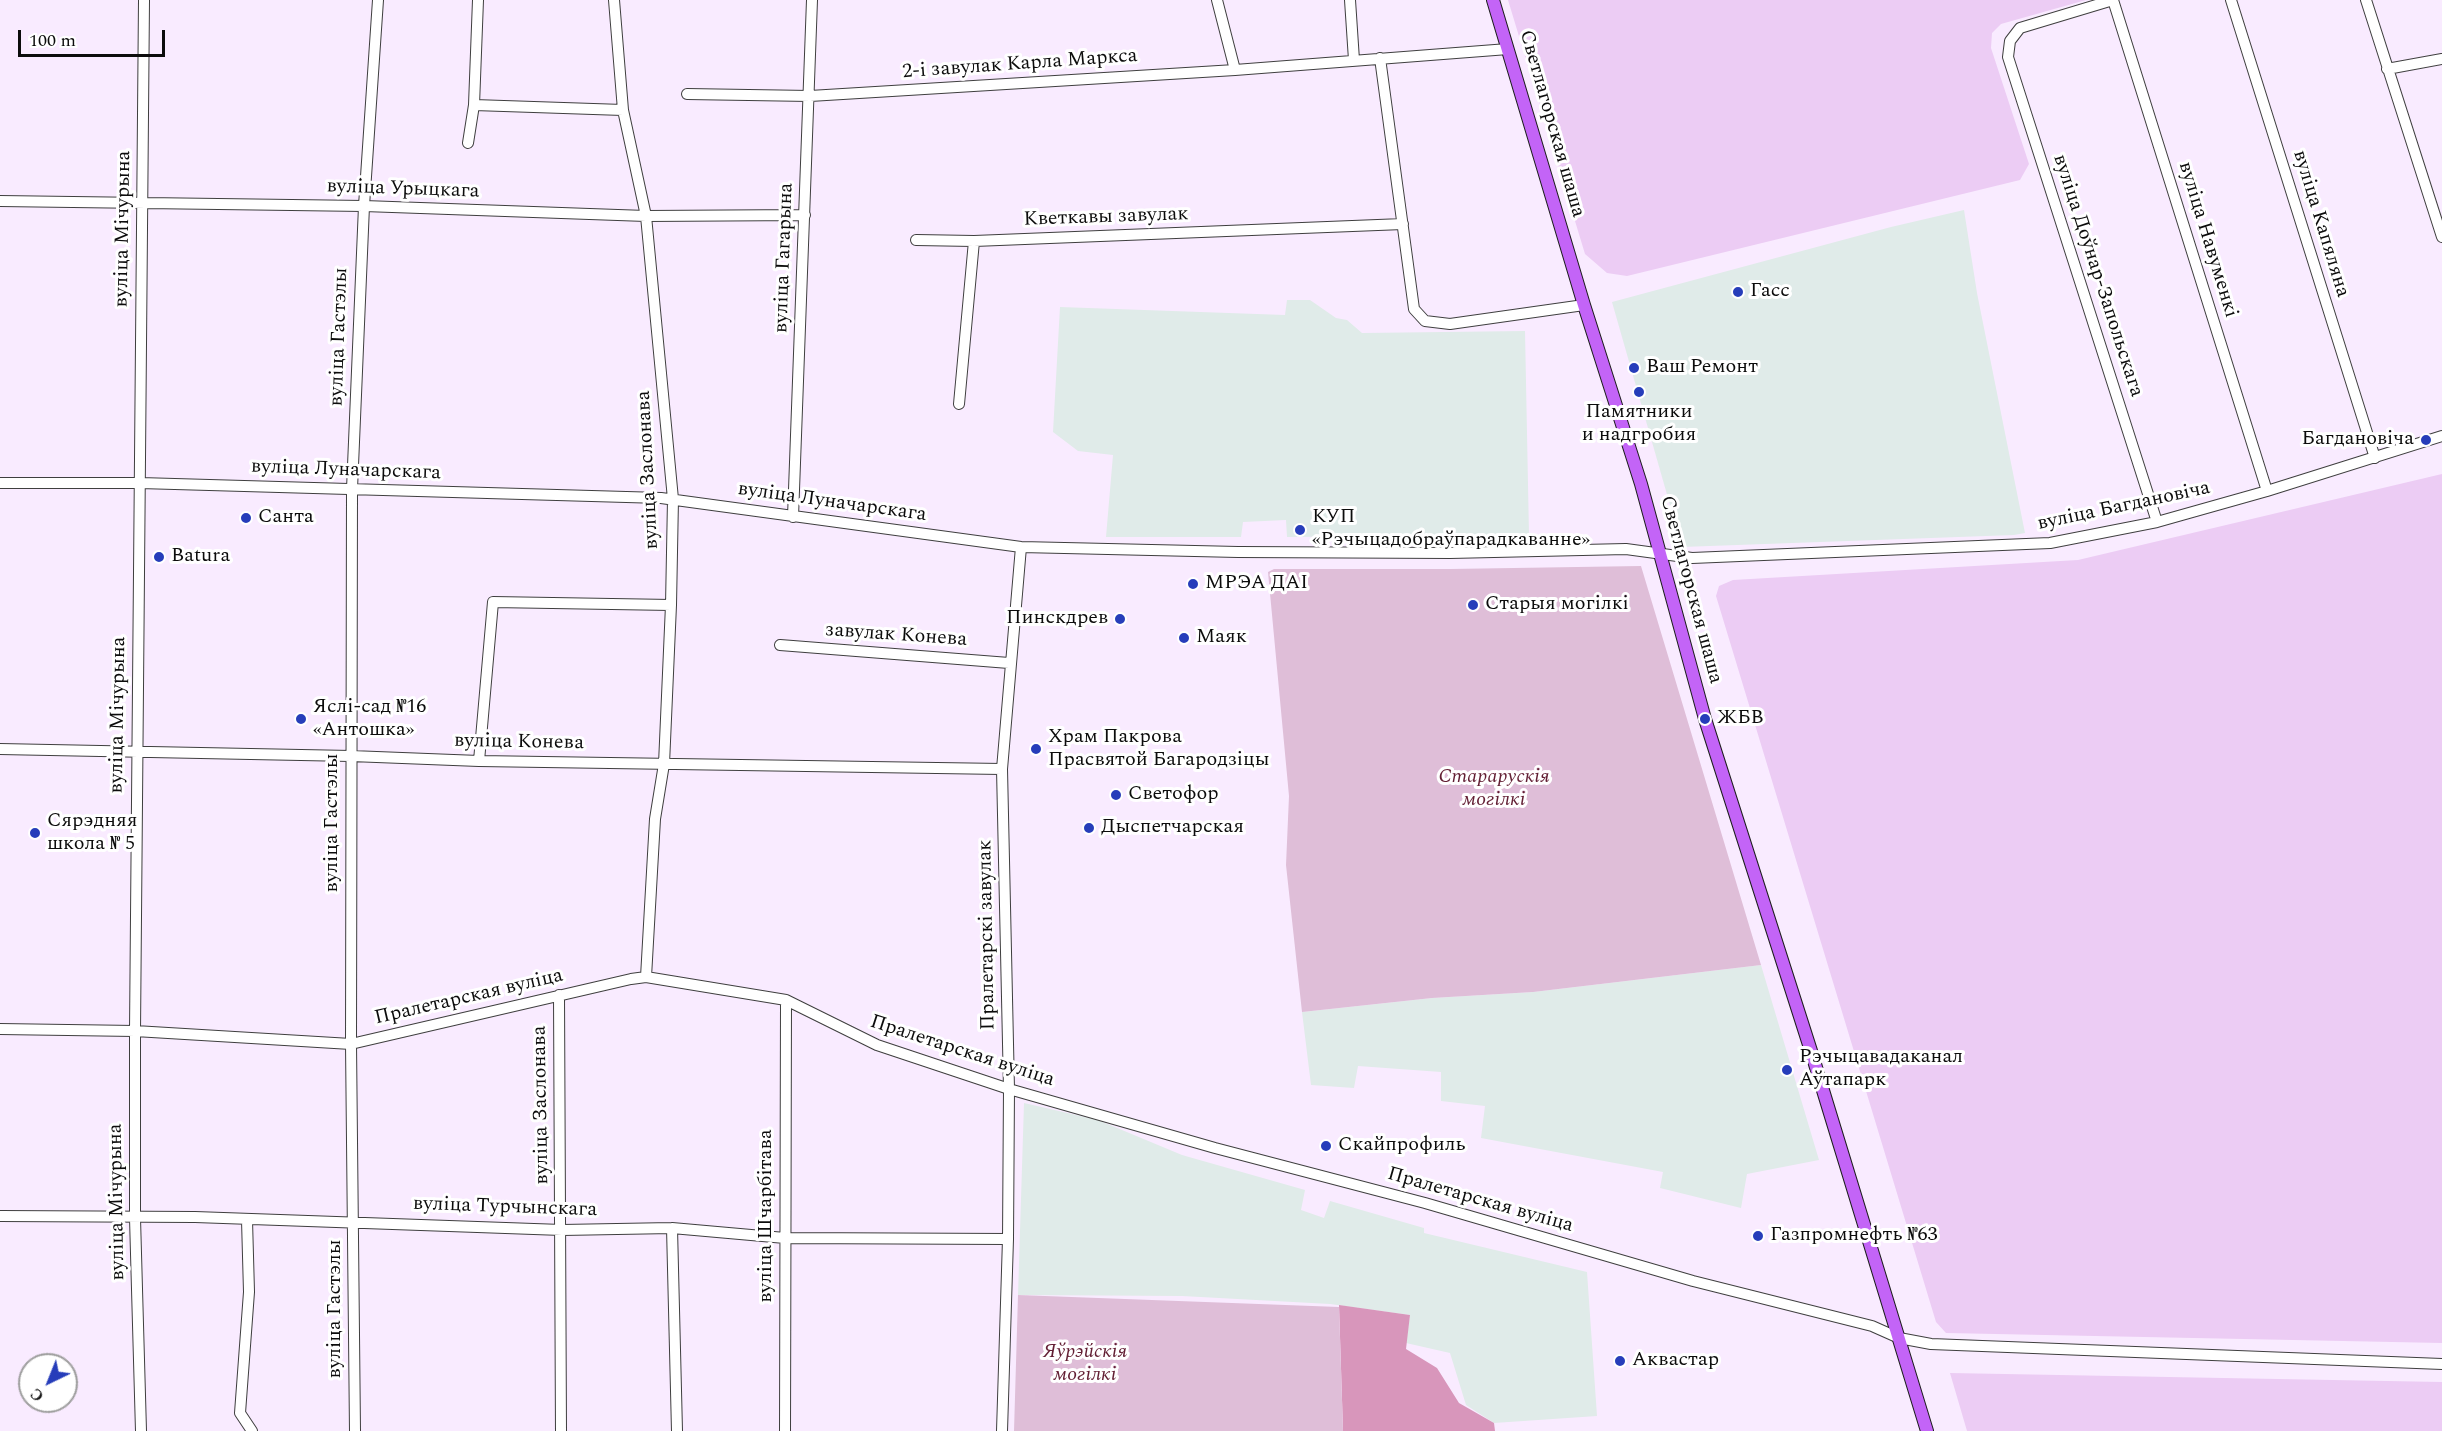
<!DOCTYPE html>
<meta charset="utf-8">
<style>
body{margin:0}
#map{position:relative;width:2442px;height:1431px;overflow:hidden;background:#f9ebff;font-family:Spectral,serif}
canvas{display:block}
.north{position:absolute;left:18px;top:1353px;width:60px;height:60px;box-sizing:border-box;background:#fff;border:2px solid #9e9e9e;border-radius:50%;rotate:223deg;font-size:16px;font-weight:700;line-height:24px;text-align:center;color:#0c0c0c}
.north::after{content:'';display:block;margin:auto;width:21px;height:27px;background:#263dba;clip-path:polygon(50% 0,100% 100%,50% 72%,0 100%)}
.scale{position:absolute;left:18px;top:30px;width:147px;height:27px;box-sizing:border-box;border:3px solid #0c0c0c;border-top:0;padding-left:8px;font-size:18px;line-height:21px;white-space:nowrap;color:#0c0c0c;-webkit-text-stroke:4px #fff;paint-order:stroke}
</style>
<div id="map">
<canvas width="2442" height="1431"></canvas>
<div class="north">С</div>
<div class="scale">100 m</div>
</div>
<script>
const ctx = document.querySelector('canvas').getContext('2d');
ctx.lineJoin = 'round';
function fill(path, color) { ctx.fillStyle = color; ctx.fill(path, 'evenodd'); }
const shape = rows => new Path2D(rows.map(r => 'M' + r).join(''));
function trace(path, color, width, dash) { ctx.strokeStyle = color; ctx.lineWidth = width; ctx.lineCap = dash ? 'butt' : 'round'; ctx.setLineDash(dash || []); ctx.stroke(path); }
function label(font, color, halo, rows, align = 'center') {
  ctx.font = font + ' Spectral,serif'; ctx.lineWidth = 6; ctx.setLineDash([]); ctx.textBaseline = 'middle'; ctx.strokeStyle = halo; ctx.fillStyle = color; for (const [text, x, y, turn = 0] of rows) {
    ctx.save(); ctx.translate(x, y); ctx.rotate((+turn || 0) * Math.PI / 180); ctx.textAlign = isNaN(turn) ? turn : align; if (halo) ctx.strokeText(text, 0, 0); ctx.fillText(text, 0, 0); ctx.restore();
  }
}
fill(shape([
 [1964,210,1977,293,2025,533,2014,535,1682,547,1612,302,1891,227],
 [1287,300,1310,300,1336,318,1347,320,1362,333,1525,331,1529,535,1287,537,1286,520,1243,522,1241,537,1106,537,1113,455,1078,451,1053,432,1060,307,1285,315],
 [1761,965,1819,1160,1747,1174,1741,1208,1660,1188,1663,1172,1481,1138,1485,1106,1441,1101,1441,1072,1358,1066,1354,1088,1311,1085,1302,1012,1432,998,1533,992],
 [1024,1103,1098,1120,1182,1155,1305,1190,1301,1210,1324,1218,1330,1201,1424,1228,1424,1233,1587,1272,1597,1416,1494,1423,1466,1405,1450,1353,1406,1343,1410,1315,1330,1304,1182,1296,1018,1295]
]), '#e0ebe9');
fill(shape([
 [1508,0,2086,0,2001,24,1992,33,1991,48,2029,164,2020,180,1627,276,1607,273,1585,254],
 [2442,474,2442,1343,1946,1333,1936,1322,1716,596,1719,586,1733,580,2078,560],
 [1950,1373,2442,1382,2442,1431,1967,1431]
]), '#ecccf4');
fill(shape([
 [1339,1305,1410,1315,1406,1349,1437,1368,1459,1403,1494,1423,1495,1431,1343,1431]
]), '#d896bb');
fill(shape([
 [1641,566,1761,965,1533,992,1432,998,1302,1012,1286,865,1289,796,1268,572,1274,569,1450,569],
 [1018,1295,1339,1307,1343,1431,1014,1431]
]), '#dfbed8');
const minor = shape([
 [614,0,623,110,646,216,673,499,671,605,664,764,655,819,646,977],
 [1217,0,1235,70],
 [1350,0,1354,60],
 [2113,0,2020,28,2010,41,2008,57,2157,522],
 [2113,0,2267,491],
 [2231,0,2375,458],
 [2366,0,2442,237],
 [1380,58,1414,309,1425,321,1450,324,1584,305],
 [2387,69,2442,59],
 [687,94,810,96,1235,70,1508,49],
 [474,105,623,110],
 [468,143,474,105,478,0],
 [0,201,364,206,646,216,805,215],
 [916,240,974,241],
 [959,404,974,241,1403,224],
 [0,483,140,483,661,498,1021,547,1238,552,1450,553,1626,549,1692,558,2050,543,2157,522,2267,491,2442,436],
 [793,517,812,0],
 [780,645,1009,663],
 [0,749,351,756,479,761,1002,769],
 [479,761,493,602,671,605],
 [559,995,561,1431],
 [0,1029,135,1031,351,1044,631,979,646,977,786,1000,877,1045,1009,1089,1215,1148,1425,1203,1693,1281,1872,1326,1899,1338,1931,1344,2442,1364],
 [0,1216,195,1217,562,1230,672,1228,785,1238,1008,1239],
 [247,1220,249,1292,240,1413,252,1431],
 [672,1228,677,1431],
 [141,1431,135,1218,135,1031,144,0],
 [355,1431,351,1044,352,489,364,206,378,0],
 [785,1431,786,1000],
 [1002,1431,1008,1239,1009,1089,1002,769,1021,547]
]);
const major = shape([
 [1493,0,1584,305,1641,484,1705,719,1811,1051,1927,1431]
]);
trace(minor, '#3f3f3f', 12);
trace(major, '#1d1d1d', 14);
trace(minor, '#fff', 10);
trace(major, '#c364f7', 12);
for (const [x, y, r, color] of [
 [1738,292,6,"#263dba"],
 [1634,368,6,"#263dba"],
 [1639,392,6,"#263dba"],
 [2426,440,6,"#263dba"],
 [246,518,6,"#263dba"],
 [1300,530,6,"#263dba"],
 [159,557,6,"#263dba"],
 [1193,584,6,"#263dba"],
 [1473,605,6,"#263dba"],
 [1120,619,6,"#263dba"],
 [1184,638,6,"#263dba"],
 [301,719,6,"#263dba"],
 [1705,719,6,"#263dba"],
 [1036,749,6,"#263dba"],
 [1116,795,6,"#263dba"],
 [1089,828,6,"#263dba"],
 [35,833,6,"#263dba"],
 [1787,1070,6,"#263dba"],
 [1326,1146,6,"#263dba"],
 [1758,1236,6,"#263dba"],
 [1620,1361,6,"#263dba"]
]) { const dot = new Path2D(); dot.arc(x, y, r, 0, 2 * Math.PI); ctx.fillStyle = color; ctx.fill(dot); trace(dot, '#fff', 2); }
label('20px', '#0c0c0c', '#fff', [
 ["2-і завулак Карла Маркса",1020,65,-4],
 ["Светлагорская шаша",1551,124,74],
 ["вуліца Урыцкага",403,190,2],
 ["Кветкавы завулак",1106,218,-2],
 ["вуліца Капяляна",2320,224,73],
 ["вуліца Мічурына",124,229,-89],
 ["вуліца Навуменкі",2207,240,73],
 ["вуліца Гагарына",785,258,-88],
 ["вуліца Доўнар-Запольскага",2097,276,72],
 ["вуліца Гастэлы",340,337,-88],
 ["вуліца Заслонава",649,470,-93],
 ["вуліца Луначарскага",346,471,2],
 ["вуліца Луначарскага",832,503,8],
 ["вуліца Багдановіча",2124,507,-12],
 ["Светлагорская шаша",1690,590,75],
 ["завулак Конева",896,636,4],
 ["вуліца Мічурына",119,715,-89],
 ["вуліца Конева",519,743,1],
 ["вуліца Гастэлы",333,823,-90],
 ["Пралетарскі завулак",988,935,-91],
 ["Пралетарская вуліца",469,998,-13],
 ["Пралетарская вуліца",962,1052,18],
 ["вуліца Заслонава",542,1105,-91],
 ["Пралетарская вуліца",1480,1201,16],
 ["вуліца Мічурына",118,1202,-91],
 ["вуліца Турчынскага",505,1208,2],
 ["вуліца Шчарбітава",767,1216,-90],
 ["вуліца Гастэлы",336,1309,-90]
]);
label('20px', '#0c0c0c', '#fff', [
 ["Гасс",1750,292],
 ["Ваш Ремонт",1646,368],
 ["Памятники",1639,413,"center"],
 ["и надгробия",1639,436,"center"],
 ["Багдановіча",2414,440,"right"],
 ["Санта",258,518],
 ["КУП",1312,518],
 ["«Рэчыцадобраўпарадкаванне»",1312,541],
 ["Batura",171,557],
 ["МРЭА ДАІ",1205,584],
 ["Старыя могілкі",1485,605],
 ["Пинскдрев",1108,619,"right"],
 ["Маяк",1196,638],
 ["Яслі-сад №16",313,708],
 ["«Антошка»",313,731],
 ["ЖБВ",1717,719],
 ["Храм Пакрова",1048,738],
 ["Прасвятой Багародзіцы",1048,761],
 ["Светофор",1128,795],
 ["Сярэдняя",47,822],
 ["школа № 5",47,845],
 ["Дыспетчарская",1101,828],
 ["Рэчыцавадаканал",1799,1058],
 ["Аўтапарк",1799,1081],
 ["Скайпрофиль",1338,1146],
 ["Газпромнефть №63",1770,1236],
 ["Аквастар",1632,1361]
], 'left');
label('italic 20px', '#621e33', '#fff', [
 ["Старарускія",1494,778],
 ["могілкі",1494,801],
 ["Яўрэйскія",1085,1353],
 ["могілкі",1085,1376]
]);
</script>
